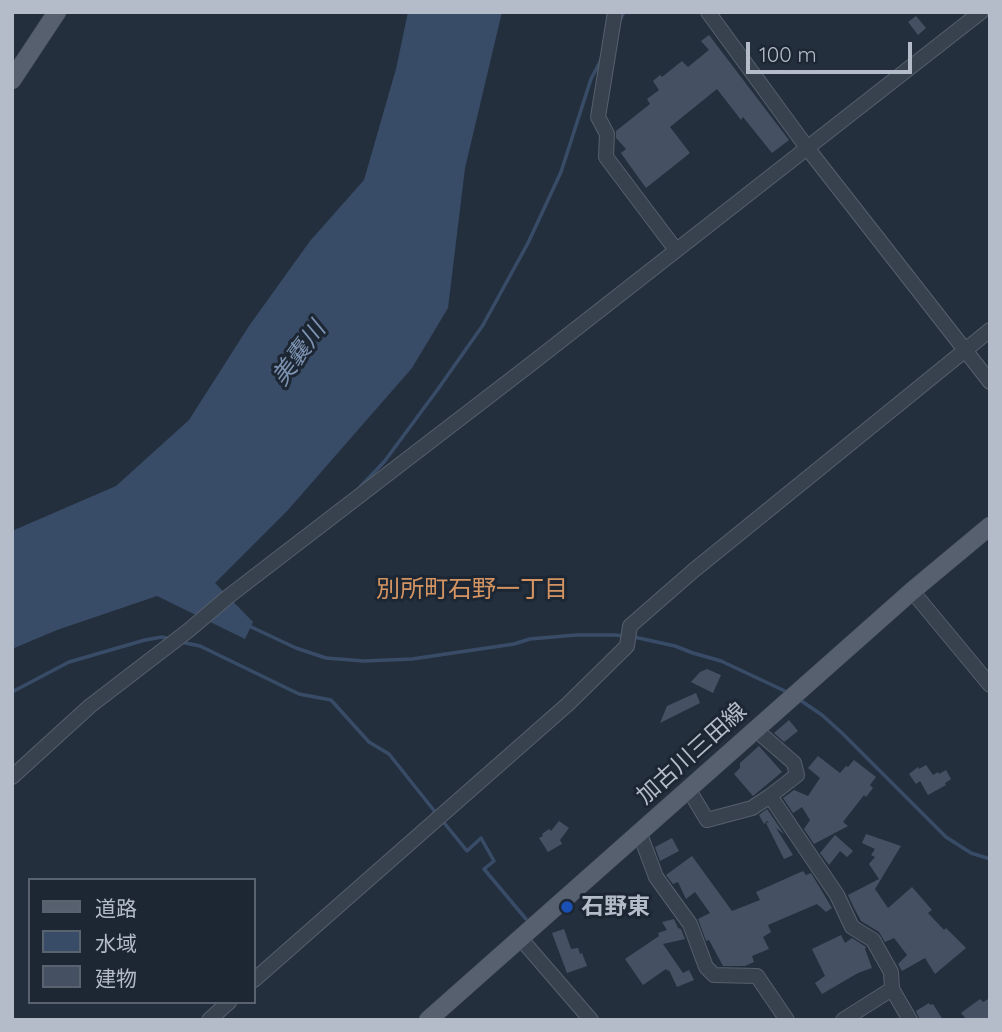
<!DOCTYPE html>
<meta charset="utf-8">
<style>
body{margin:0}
#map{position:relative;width:1002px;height:1032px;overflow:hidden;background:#242f3e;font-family:Quicksand,"Noto Sans JP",sans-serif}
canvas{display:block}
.frame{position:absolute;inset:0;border:14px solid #b4bcc9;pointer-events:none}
.legend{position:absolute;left:28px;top:878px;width:228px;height:126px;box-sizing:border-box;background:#1d2633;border:2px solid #59626f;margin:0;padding:9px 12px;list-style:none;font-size:21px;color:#b4bcc9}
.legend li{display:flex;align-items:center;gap:14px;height:35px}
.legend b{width:35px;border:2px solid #59626f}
.scale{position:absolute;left:746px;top:42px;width:166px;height:32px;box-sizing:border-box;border:4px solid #b4bcc9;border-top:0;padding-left:9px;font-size:21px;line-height:24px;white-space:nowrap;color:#b4bcc9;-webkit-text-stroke:5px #1d2633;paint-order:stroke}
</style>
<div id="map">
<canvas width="1002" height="1032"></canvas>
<div class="frame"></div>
<ul class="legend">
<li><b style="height:9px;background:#56606e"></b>道路</li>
<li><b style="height:19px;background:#394c67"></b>水域</li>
<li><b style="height:19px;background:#455162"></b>建物</li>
</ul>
<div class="scale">100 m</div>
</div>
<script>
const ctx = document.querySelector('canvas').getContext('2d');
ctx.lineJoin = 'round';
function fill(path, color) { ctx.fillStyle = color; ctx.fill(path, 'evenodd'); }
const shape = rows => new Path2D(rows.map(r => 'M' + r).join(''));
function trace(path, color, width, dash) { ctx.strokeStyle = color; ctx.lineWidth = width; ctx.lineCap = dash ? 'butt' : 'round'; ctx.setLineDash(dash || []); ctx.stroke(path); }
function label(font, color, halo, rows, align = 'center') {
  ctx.font = font + ' Quicksand,"Noto Sans JP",sans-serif'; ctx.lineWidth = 6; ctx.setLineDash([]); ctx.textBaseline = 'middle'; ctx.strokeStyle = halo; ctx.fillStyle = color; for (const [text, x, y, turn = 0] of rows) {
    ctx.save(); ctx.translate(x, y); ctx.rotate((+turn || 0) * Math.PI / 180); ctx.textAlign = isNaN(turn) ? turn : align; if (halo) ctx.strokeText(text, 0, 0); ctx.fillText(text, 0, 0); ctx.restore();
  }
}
fill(shape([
 [408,12,502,12,465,168,448,308,412,368,288,510,215,583,253,622,245,639,157,596,57,630,12,649,12,531,116,486,189,420,249,326,310,241,364,180,396,69]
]), '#394c67');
trace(shape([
 [620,20,624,12],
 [360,487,384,462,438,389,483,325,528,243,561,172,591,79,602,58],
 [247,625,296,648,326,658,364,661,412,659,514,644,530,639,576,635,614,635,626,636],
 [634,637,675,646,693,653,721,661,787,692],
 [181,642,200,646,299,694,331,700,369,742,389,754,436,813],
 [12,692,69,662,145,640,162,637,170,639],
 [800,700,822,715,842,733,946,837,971,853,990,859],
 [441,819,467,851,481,838,494,861,484,869,526,919]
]), '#394c67', 3.5);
fill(shape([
 [916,16,926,28,918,35,908,22],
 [709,35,789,140,772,153,743,117,741,120,717,89,670,127,690,153,646,188,623,156,621,153,626,149,616,138,616,131,650,104,647,99,659,90,653,81,660,75,662,77,682,61,688,67,709,50,701,41],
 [707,669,721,675,713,693,691,682,700,672],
 [696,693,700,703,660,723,667,706],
 [789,720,798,731,784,742,774,733],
 [759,746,782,772,753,796,734,774,740,768,740,763],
 [818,756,840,773,846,766,848,767,854,760,876,777,870,785,873,788,866,797,864,795,843,822,848,826,814,844,804,829,810,820,802,807,793,813,783,798,794,790,808,796,820,778,808,768],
 [926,765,933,775,938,772,939,774,946,770,951,779,945,783,946,785,928,795,920,781,916,784,909,774,918,767,919,769],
 [767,809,784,834,776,828,793,855,784,859,766,823,769,822,767,821,764,824,759,815],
 [559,821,569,828,560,840,562,844,548,852,539,838,543,836,542,834,549,829,551,831],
 [866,834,901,846,875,889,888,908,912,887,932,910,928,913,944,930,946,928,966,948,935,974,925,958,902,971,898,964,907,955,894,938,885,942,879,932,861,921,854,908,848,895,879,879,869,864,875,857,871,855,875,849,862,843],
 [835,835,853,851,847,857,840,851,829,865,820,853],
 [672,838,679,851,660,861,655,847],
 [692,856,732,911,760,900,756,892,803,871,806,875,811,873,832,908,826,912,817,904,768,925,771,932,763,937,769,949,752,956,754,962,745,966,723,966,709,940,706,941,698,919,710,913,695,892,686,899,678,882,673,884,666,875],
 [674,919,678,928,681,929,685,939,663,944,683,973,689,970,694,980,677,987,669,970,668,971,666,969,643,985,625,959,659,936,658,933,667,930,662,922],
 [564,929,571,949,578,948,580,954,582,953,587,966,567,973,552,933],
 [841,935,845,943,852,938,866,947,865,949,872,968,858,973,822,994,815,983,825,976,812,949],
 [990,998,990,1020,967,1020,961,1013,980,999,983,1002],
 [929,1003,930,1005,933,1004,943,1020,920,1020,916,1011]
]), '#455162');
const minor = shape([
 [615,12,598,117,607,134,606,157,676,250],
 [708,12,808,149,990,382],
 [912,591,990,685],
 [756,730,794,763,797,775,770,796,837,895,852,927,873,940,891,972,892,989,910,1020],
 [12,777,90,706,189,630,229,596,531,364,981,12],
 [689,790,707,820,752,808,770,796],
 [640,834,656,877,690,924,706,967,714,975,757,976,787,1020],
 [521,939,591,1020],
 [254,980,568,704,627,646,630,626,693,571,990,330],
 [209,1020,229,1002],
 [843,1020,892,989]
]);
const major = shape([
 [12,80,57,12],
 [428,1020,912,591,990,526]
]);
trace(minor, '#565f6c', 16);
trace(major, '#414a57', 19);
trace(minor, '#38414e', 14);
trace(major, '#56606e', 18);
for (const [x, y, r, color] of [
 [567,907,7,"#1a4fb4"]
]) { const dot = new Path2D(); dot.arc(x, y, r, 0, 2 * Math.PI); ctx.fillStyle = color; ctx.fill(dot); trace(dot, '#1d2633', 2.5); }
label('23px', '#b4bcc9', '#1d2633', [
 ["加古川三田線",692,754,-42]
]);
label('bold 23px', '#b4bcc9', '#1d2633', [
 ["石野東",581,907]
], 'left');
label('italic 24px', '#7c92b1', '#1d2633', [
 ["美嚢川",299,354,-54]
]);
label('24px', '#d59563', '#1d2633', [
 ["別所町石野一丁目",472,590]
]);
</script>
